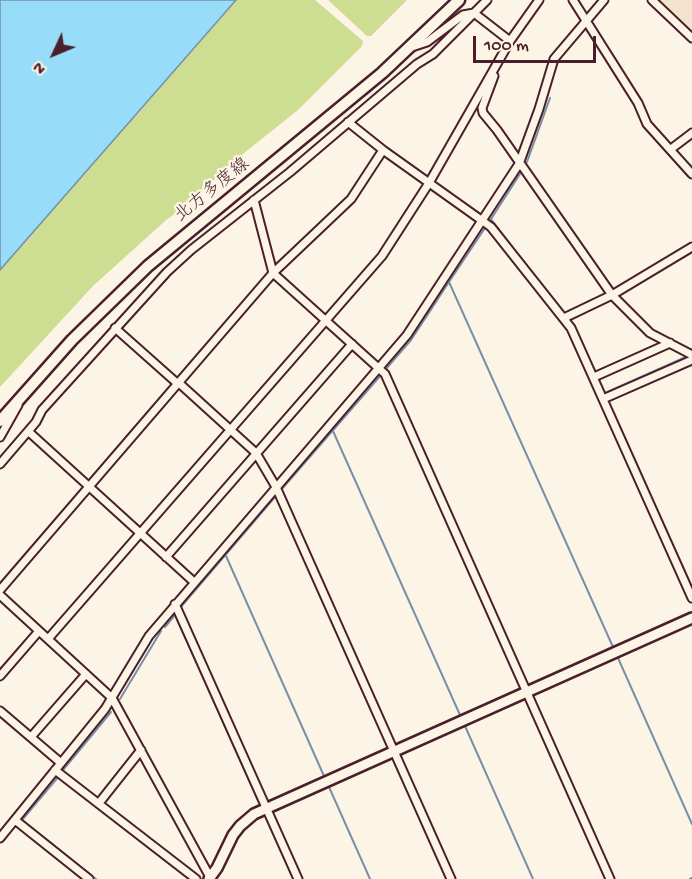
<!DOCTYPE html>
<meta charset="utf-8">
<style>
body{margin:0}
#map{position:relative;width:692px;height:879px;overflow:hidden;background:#fcf5e5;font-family:"Gochi Hand",sans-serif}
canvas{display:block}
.north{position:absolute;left:24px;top:24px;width:60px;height:60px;-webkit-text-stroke:4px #fcf5e5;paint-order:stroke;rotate:226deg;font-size:16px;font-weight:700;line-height:24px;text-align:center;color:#4a1f2b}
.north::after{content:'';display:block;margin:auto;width:21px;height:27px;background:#4a1f2b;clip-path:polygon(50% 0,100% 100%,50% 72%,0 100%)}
.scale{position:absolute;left:473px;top:36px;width:123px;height:27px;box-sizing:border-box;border:3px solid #4a1f2b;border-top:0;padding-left:8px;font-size:18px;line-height:21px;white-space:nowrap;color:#4a1f2b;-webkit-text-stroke:4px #fcf5e5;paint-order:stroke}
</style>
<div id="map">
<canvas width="692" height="879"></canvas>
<div class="north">N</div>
<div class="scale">100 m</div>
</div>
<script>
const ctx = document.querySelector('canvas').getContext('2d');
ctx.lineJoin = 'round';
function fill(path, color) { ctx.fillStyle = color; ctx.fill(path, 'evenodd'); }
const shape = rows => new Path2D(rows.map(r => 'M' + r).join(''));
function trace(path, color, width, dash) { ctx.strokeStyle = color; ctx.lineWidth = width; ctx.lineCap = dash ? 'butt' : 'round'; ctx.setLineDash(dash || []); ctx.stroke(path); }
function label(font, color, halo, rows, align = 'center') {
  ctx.font = font + ' "Gochi Hand","Klee One",sans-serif'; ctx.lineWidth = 5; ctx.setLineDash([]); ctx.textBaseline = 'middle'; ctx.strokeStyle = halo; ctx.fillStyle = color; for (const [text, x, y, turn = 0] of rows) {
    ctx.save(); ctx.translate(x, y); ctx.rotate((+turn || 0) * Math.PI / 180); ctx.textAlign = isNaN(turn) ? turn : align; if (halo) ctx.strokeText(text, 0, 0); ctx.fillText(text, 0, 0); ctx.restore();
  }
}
fill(shape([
 [654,0,692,0,692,35]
]), '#f5e2ce');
fill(shape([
 [236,0,315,0,363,41,362,46,298,110,219,173,209,187,165,221,93,286,0,387,0,270],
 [328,0,407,0,371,36,367,36]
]), '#cdde92');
const water = shape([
 [0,0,236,0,0,270,0,0]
]);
fill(water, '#97dcf9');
trace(water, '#7890a7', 1.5);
trace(shape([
 [527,162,550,98],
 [485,228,449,282,613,647],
 [510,244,491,219,520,174],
 [385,370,411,340,449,282],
 [605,393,688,356],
 [333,431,460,715],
 [281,490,381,375],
 [226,556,324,776],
 [180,608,275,497],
 [165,627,175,615,258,800],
 [618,658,692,824],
 [120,699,161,631],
 [465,726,533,879],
 [63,770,111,712],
 [329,787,370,879],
 [21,819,96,879],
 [267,819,294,879],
 [22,820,59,776],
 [0,832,16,814],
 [690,879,692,878]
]), '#7890a7', 2);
const minor = shape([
 [573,0,638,103,647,124,692,174],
 [652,0,692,38],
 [412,47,427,42,463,15,474,13,510,41],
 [494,76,482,108,483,113,497,130,612,295,650,333,692,355],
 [348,122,383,150,491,227,571,328,692,598],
 [671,149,692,133],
 [254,200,273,273,385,374,610,879],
 [564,318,612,295,692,247],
 [115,328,178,384],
 [594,377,670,343],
 [179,383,256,453,276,487,451,879],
 [603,399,692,360],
 [29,432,194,582],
 [0,437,18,405],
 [0,464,36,422,42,410,167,272,191,250,290,172,417,64,433,54,487,0],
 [166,557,352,344],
 [0,590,273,273,351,199,383,150],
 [0,595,112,698,211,879],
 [175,604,298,879],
 [48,639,382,256,429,183,510,41,539,0],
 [0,676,39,631],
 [0,711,61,763],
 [31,737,86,674],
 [55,770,196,879],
 [99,803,141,750],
 [15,820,89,879],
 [0,838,105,709,149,636,407,335,519,164,539,109,554,59,604,0]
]);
const tertiary = shape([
 [209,879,217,868,233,835,240,826,254,814,692,618]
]);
const primary = shape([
 [0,421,72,340,148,266,382,73,459,0]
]);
trace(minor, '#4a1f2b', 11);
trace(tertiary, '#4a1f2b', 14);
trace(primary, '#4a1f2b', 15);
trace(minor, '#fcf5e5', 7);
trace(tertiary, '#fcf5e5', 9);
trace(primary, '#fcf5e5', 10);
label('18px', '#4a1f2b', '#fcf5e5', [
 ["北方多度線",213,191,-39]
]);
</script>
